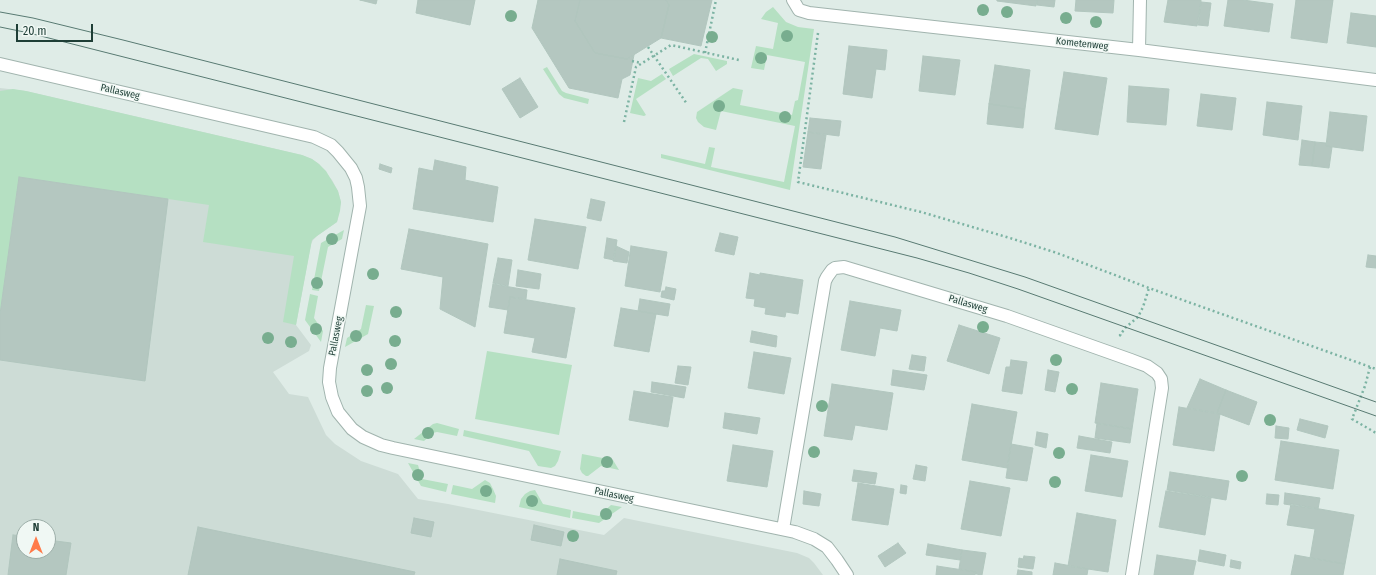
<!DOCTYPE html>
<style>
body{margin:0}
#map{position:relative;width:1376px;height:575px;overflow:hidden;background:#dfece7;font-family:"Fira Sans Condensed",sans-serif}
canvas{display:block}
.north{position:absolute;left:16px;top:519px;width:40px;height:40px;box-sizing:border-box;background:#f0f8f4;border:1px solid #9caea8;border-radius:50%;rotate:0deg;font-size:11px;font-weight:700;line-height:16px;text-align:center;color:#1e3e36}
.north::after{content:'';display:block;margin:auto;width:14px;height:18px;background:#ff7b4a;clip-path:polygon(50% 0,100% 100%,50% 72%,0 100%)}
.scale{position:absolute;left:16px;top:24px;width:77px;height:18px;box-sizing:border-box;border:2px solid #1e3e36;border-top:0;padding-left:5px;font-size:12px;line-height:14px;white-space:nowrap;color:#1e3e36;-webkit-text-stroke:3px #f0f8f4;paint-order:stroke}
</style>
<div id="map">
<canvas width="1376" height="575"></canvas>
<div class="north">N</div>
<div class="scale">20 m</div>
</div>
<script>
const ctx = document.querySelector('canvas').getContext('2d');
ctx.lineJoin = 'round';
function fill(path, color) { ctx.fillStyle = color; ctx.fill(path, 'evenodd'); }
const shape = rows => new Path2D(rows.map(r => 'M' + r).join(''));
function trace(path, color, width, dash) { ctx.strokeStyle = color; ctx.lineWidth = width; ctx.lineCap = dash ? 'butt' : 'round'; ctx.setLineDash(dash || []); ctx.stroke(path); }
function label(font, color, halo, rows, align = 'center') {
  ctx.font = font + ' "Fira Sans Condensed",sans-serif'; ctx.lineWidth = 3; ctx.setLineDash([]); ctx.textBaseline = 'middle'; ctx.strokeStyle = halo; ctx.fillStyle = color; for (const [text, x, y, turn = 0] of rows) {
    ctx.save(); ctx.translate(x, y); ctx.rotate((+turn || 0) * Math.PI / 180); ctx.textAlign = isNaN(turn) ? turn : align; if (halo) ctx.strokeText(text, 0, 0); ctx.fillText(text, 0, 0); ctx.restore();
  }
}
fill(shape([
 [0,88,26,91,302,155,312,159,319,164,332,180,338,191,341,202,337,222,317,236,313,240,311,244,296,325,311,345,309,351,273,372,289,394,308,397,326,435,335,444,361,461,398,474,418,499,448,504,604,535,624,518,797,553,809,558,814,563,823,575,0,575],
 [24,527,48,527,48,551,24,551]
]), '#cddcd6');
fill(shape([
 [773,7,786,22,798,27,814,29,790,190,661,158,661,154,705,164,709,147,715,148,711,167,784,182,795,126,721,111,716,130,704,127,698,122,696,118,697,112,733,88,743,90,740,105,792,115,795,101,798,100,805,62,767,55,764,70,751,68,756,46,773,49,778,23,761,19,766,12],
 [694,54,727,61,727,64,716,71,708,59,701,58,673,76,669,69],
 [547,67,562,91,566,93,589,99,588,104,564,98,559,94,543,69],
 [662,74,666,79,636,99,646,115,644,116,630,113,638,78,651,81],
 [13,89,26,91,302,155,312,159,319,164,326,171,338,191,341,202,340,211,337,222,317,236,312,240,296,325,283,322,294,256,203,242,209,205,19,177,0,314,0,91],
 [344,230,342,239,328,247,319,291,312,290,321,243],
 [310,294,318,296,314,318,323,331,321,342,305,320],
 [366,305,374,306,368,334,345,347,347,338,361,329],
 [487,351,572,365,559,435,475,419],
 [437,423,459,429,457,436,437,432,433,433,424,441,414,439,433,424],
 [464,430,561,451,558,461,555,466,551,468,538,466,529,451,463,436],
 [582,454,613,460,619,470,601,466,588,476,586,476,582,473,580,469],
 [408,463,418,465,422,479,448,484,446,492,421,486],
 [485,480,490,483,493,489,496,496,495,503,451,494,453,485,472,489],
 [535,490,543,504,571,510,570,518,519,507,521,499,525,494,530,491],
 [611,505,622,507,599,523,572,518,573,511,599,516]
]), '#b5e0c2');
const building = shape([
 [360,0,377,0,376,4,360,0],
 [418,0,475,0,470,25,416,13,418,0],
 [538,0,580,0,575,21,595,53,627,59,634,55,630,75,622,79,618,98,569,88,532,28,538,0],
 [580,0,666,0,669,5,661,38,627,59,595,53,575,21,580,0],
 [666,0,712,0,701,46,661,38,669,5,666,0],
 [997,0,1037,0,1036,6,997,1,997,0],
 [1037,0,1055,0,1054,7,1037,5,1037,0],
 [1076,0,1114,0,1113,13,1075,11,1076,0],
 [1168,0,1201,0,1197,26,1164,22,1168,0],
 [1228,0,1243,0,1273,4,1269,32,1224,26,1228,0],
 [1296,0,1333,0,1327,43,1291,38,1296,0],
 [1201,2,1211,3,1208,26,1198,25,1201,2],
 [1351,13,1376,16,1376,47,1347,43,1351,13],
 [849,46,887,50,885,70,876,69,872,98,843,94,849,46],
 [923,56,960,60,955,95,919,91,923,56],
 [995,65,1030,70,1025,109,989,104,995,65],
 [1064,72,1107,78,1098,135,1055,129,1064,72],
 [520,78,538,107,520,118,502,89,520,78],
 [1129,86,1169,89,1166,125,1127,122,1129,86],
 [1201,94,1236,98,1232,130,1197,126,1201,94],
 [1267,102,1302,106,1298,140,1263,135,1267,102],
 [989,104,1025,109,1023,128,987,124,989,104],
 [1330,112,1367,116,1363,151,1326,146,1330,112],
 [810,118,841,121,839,136,808,132,810,118],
 [808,132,826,135,821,169,803,167,808,132],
 [1302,140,1315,142,1312,166,1299,165,1302,140],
 [1315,142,1326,143,1326,146,1332,147,1329,168,1312,166,1315,142],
 [435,160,466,167,465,180,498,187,493,222,413,209,419,168,433,171,435,160],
 [380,164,392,168,391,173,379,169,380,164],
 [19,177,168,199,145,381,0,360,0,314,19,177],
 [591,199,605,202,601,221,587,218,591,199],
 [535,219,586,227,578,269,528,260,535,219],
 [409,229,488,244,475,327,440,309,443,277,401,269,409,229],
 [720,233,738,237,734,255,715,251,720,233],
 [607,238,617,240,614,260,604,258,607,238],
 [616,246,629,252,627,263,613,261,616,246],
 [631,246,667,252,660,292,625,286,631,246],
 [1368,255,1376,256,1376,268,1366,267,1368,255],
 [498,258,512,260,508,286,493,283,498,258],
 [518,270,541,274,539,289,516,286,518,270],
 [750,273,760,275,760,273,803,280,798,314,786,312,785,317,765,314,766,308,754,306,755,299,746,298,750,273],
 [493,284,527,290,526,299,510,297,508,310,489,307,493,284],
 [666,287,676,289,674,300,661,297,662,291,665,291,666,287],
 [510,297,575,308,566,358,532,352,535,338,504,333,510,297],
 [640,299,670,304,668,316,638,311,640,299],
 [850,301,901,310,897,331,880,328,875,356,841,350,850,301],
 [621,308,656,314,649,352,614,346,621,308],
 [959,325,1000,338,989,374,947,361,959,325],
 [752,331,777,336,776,347,750,342,752,331],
 [754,352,791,358,784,394,748,388,754,352],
 [912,355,926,357,924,371,909,369,912,355],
 [1011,360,1027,362,1022,394,1002,391,1006,367,1010,367,1011,360],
 [678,366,691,367,688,385,675,383,678,366],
 [893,370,927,375,924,390,891,385,893,370],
 [1048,370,1059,372,1055,392,1045,390,1048,370],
 [1200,379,1226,390,1217,413,1187,408,1200,379],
 [652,382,686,387,684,398,651,392,652,382],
 [1101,383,1138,389,1132,429,1095,423,1101,383],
 [832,384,893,393,887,430,855,425,852,440,824,436,832,384],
 [1226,390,1257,402,1249,425,1217,413,1226,390],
 [634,391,673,397,668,427,629,420,634,391],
 [972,404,1017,412,1007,468,962,460,972,404],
 [1179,407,1220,414,1214,451,1173,445,1179,407],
 [725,413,760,418,757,434,723,428,725,413],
 [1300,419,1328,426,1325,438,1297,430,1300,419],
 [1097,423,1132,429,1130,443,1095,438,1097,423],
 [1276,426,1289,428,1288,439,1275,438,1276,426],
 [1037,432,1048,434,1046,448,1035,445,1037,432],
 [1079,436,1112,442,1110,453,1077,448,1079,436],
 [1281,441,1339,450,1333,489,1275,480,1281,441],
 [1011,444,1033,448,1027,481,1006,478,1011,444],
 [733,445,773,451,767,487,727,481,733,445],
 [1091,455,1128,461,1122,497,1085,491,1091,455],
 [916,465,927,467,925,481,913,479,916,465],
 [854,470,877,473,875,484,852,481,854,470],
 [1170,472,1229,481,1226,500,1167,490,1170,472],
 [970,481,1010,488,1001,536,961,529,970,481],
 [858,483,894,489,888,525,852,520,858,483],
 [901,485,907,486,906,494,900,493,901,485],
 [804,491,821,494,819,506,803,504,804,491],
 [1166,491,1211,498,1205,535,1159,527,1166,491],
 [1285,493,1320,498,1318,509,1284,504,1285,493],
 [1267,494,1279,495,1278,505,1266,504,1267,494],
 [1291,504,1354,515,1345,564,1310,558,1315,529,1287,525,1291,504],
 [1077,513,1116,520,1108,572,1068,566,1077,513],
 [414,518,434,522,431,537,411,533,414,518],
 [534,525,564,532,561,546,531,540,534,525],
 [198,527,415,572,414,575,188,575,198,527],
 [13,535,24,536,24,551,48,551,48,540,71,543,66,575,8,575,13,535],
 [898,543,906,553,885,567,878,556,898,543],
 [928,544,962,550,960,560,926,555,928,544],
 [962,550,986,553,982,575,976,574,976,572,959,569,962,550],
 [1200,550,1226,555,1224,566,1198,561,1200,550],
 [1157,555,1196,561,1193,575,1154,575,1157,555],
 [1295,555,1345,564,1343,575,1291,575,1295,555],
 [1024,556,1035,557,1033,569,1018,567,1019,558,1023,559,1024,556],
 [560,559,617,571,616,575,557,575,560,559],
 [1231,560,1241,562,1240,569,1230,567,1231,560],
 [1055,563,1088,569,1087,575,1053,575,1055,563],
 [937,566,976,572,975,575,936,575,937,566],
 [1018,570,1032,572,1032,575,1017,575,1018,570]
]);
fill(building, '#b4c7c0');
trace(building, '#b1c6be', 1);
const minor = shape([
 [793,0,799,10,809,13,1139,50,1376,80],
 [1139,50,1140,0],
 [0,64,314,137,331,145,338,152,351,168,356,178,358,187,360,206,330,368,329,382,332,397,338,412,352,429,363,437,381,445,393,448,795,532,814,539,827,547,837,560,847,575],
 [783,529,825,281,827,277,832,270,835,268,844,267,1007,316,1131,360,1147,366,1157,373,1161,379,1162,388,1132,575]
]);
trace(minor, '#a1b4ae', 14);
trace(shape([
 [818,33,798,182,921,212,1010,238,1057,253,1149,288,1376,369],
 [648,47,687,104],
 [705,53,716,0],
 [632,61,641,63],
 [624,122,636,67,671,45,739,60],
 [1121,336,1120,335,1126,327,1138,317,1143,307,1149,288],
 [1370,367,1365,386,1352,419,1376,433]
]), '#7cb3a3', 2.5, [2, 3]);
trace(minor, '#fff', 12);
trace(shape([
 [0,12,33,18,123,40,895,237,1025,277,1376,402],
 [0,27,29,33,917,258,969,273,1018,289,1376,416]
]), '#587a72', 1);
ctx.fillStyle = '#78ad8f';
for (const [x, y] of [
 [983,10],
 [1007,12],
 [511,16],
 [1066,18],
 [1096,22],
 [787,36],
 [712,37],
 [761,58],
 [719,106],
 [785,117],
 [332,239],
 [373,274],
 [317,283],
 [396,312],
 [983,327],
 [316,329],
 [356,336],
 [268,338],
 [395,341],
 [291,342],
 [1056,360],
 [391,364],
 [367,370],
 [387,388],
 [1072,389],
 [367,391],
 [822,406],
 [1270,420],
 [428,433],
 [814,452],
 [1059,453],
 [607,462],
 [418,475],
 [1242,476],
 [1055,482],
 [486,491],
 [532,501],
 [606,514],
 [573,536]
]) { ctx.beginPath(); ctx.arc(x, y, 6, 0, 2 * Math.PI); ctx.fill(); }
label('10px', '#1e3e36', '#f0f8f4', [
 ["Kometenweg",1082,44,6],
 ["Pallasweg",120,92,13],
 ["Pallasweg",968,304,17],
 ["Pallasweg",336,336,-79],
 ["Pallasweg",614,495,12]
]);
</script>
